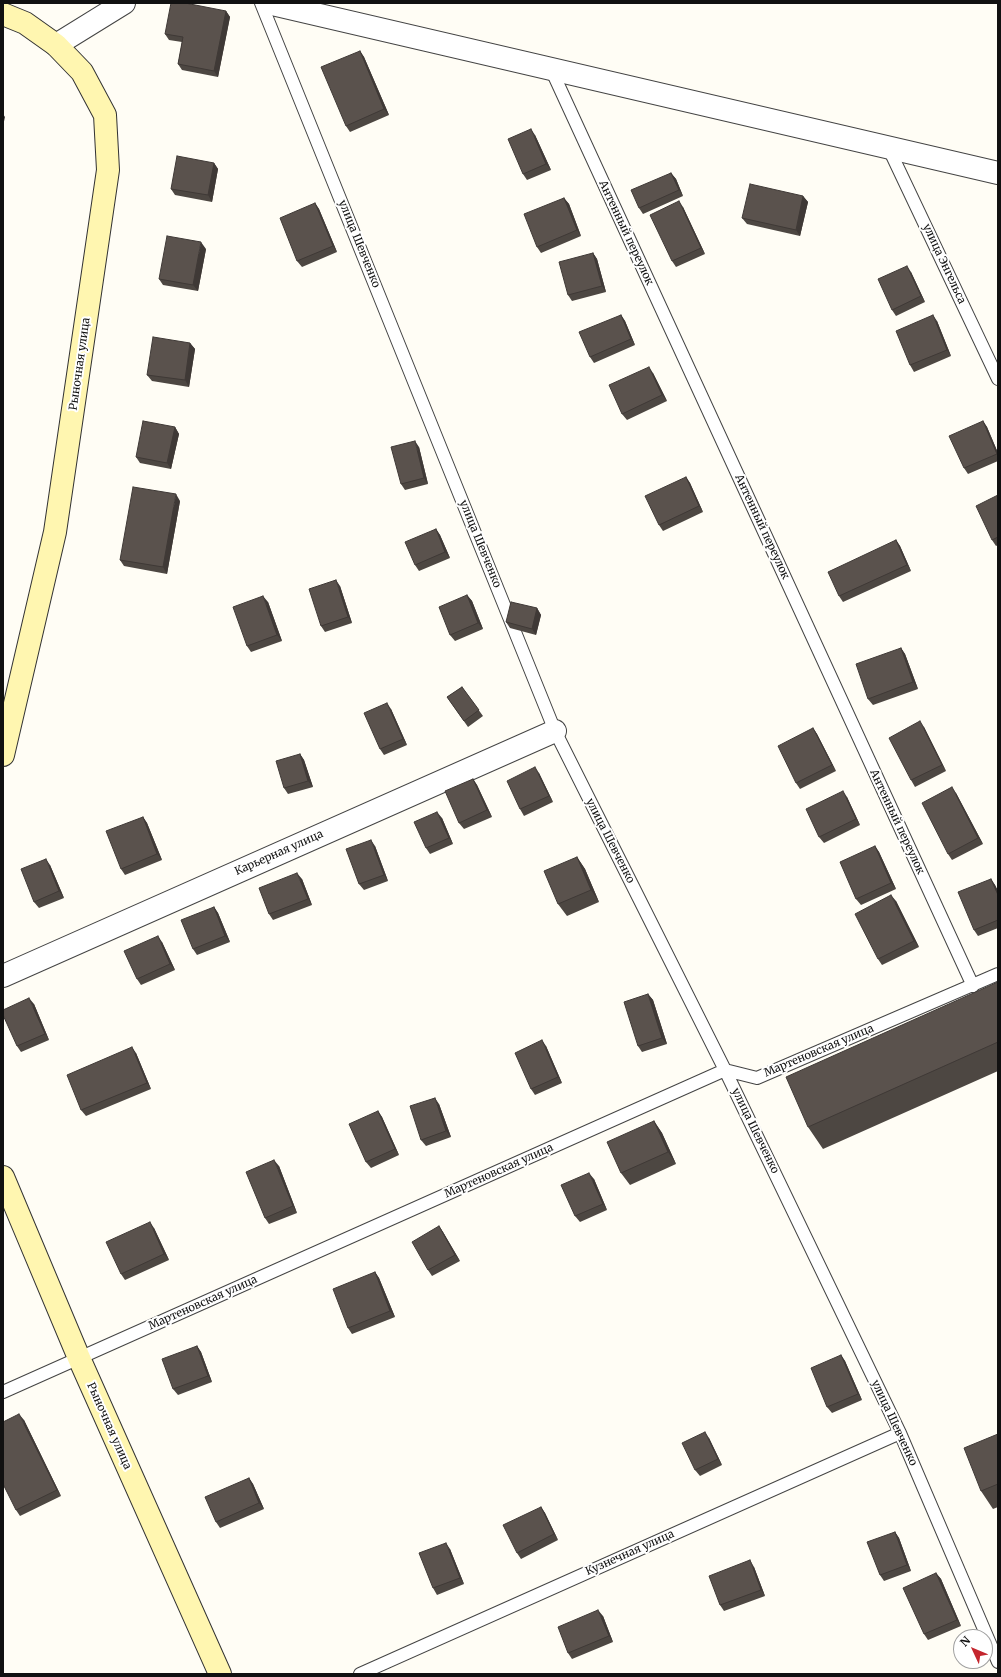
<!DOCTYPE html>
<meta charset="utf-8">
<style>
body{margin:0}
#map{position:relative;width:1001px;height:1677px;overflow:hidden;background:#fffdf5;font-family:Merriweather,serif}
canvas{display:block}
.frame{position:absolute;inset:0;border:4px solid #111;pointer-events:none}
.north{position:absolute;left:953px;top:1629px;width:40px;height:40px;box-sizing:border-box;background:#fff;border:1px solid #a0a0a0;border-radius:50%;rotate:314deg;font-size:11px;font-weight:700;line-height:16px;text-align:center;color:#111}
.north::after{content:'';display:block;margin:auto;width:14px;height:18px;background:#c4262e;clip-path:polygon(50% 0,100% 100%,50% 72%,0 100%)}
</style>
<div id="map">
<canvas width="1001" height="1677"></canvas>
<div class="frame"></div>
<div class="north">N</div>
</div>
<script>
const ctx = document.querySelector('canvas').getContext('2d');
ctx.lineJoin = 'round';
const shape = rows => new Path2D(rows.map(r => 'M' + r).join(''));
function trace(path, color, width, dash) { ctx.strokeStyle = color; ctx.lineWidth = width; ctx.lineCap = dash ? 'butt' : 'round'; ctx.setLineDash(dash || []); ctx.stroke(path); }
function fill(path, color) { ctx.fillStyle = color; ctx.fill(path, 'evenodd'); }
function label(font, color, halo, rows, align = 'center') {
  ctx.font = font + ' Merriweather,serif'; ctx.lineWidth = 4; ctx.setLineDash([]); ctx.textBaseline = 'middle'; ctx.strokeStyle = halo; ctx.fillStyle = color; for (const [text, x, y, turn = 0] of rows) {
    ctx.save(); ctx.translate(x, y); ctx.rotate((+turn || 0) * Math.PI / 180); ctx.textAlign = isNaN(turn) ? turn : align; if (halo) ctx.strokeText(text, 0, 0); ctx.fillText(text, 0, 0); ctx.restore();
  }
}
const lane = shape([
 [261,3,555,731,725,1070,900,1433,998,1662],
 [551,69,973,986],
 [889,149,998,379],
 [3,1392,725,1070,757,1078,998,974],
 [360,1674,900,1433]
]);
const street = shape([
 [268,3,998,173],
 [56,45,124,3],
 [3,976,555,731]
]);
const secondary = shape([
 [3,14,25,23,56,45,82,72,105,115,108,170,55,532,3,755],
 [3,1177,79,1358,220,1674]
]);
trace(lane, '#444', 14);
trace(street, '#444', 24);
trace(secondary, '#333', 24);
trace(lane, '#fff', 12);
trace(street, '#fff', 22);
trace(secondary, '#fff6b0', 22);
fill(shape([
 [226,11,230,17,218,77,182,70,178,64,182,42,169,40,165,34],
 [360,51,364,57,389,115,350,132,346,126],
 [535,135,551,170,527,180,523,174],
 [214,163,218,169,212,202,175,195,171,189],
 [671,173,676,179,683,196,643,214,639,208],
 [803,196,808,202,800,236,747,224,742,218],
 [564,198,569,204,581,236,541,253,537,247],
 [315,203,319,209,337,252,302,267,297,261],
 [683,207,705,254,676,267,672,261],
 [206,249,198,291,163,285,159,279],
 [593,253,597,259,606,292,572,301,568,295],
 [911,272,925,302,896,316,892,310],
 [621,315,625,321,635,345,594,363,590,357],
 [937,321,951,356,914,372,910,365],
 [190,343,195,349,189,387,152,381,147,375],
 [653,373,667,401,627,420,622,414],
 [983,421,987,427,998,453,998,461,968,474,964,468],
 [175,427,179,434,171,469,140,463,136,457],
 [419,447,428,484,405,490,401,484],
 [686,477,690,483,703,512,663,531,659,525],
 [998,495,998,545,996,546,992,540],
 [180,501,167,574,124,566,120,560],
 [436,529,440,535,450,558,419,571,415,565],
 [896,540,900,546,911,571,843,602,839,596],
 [340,586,352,623,325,632,321,626],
 [467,595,472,601,483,629,455,641,450,635],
 [268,602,282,641,251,652,247,646],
 [537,608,541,615,536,635,510,628,506,622],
 [901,648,905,654,918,689,873,705,868,699],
 [462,687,483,716,468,727,447,697],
 [391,709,407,745,384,755,380,749],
 [924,727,946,771,915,787,911,780],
 [813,728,817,734,836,771,800,789,796,783],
 [300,754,304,760,313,787,288,794,284,788],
 [539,773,553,802,524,816,520,809],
 [473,779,477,785,492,817,464,829,459,823],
 [956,793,983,844,952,860,948,854],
 [847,797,860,825,824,843,819,837],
 [143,817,147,823,162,860,125,875,121,869],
 [442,818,453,844,430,854,426,848],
 [375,846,388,881,364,890,359,884],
 [875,846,879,852,896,889,861,905,856,899],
 [577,857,585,869,599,902,567,916,558,904],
 [50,865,64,898,39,908,34,902],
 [302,879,312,905,273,920,269,914],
 [991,879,995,885,998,891,998,928,978,936,974,930],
 [896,901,919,947,882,965,878,959],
 [214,907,218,913,230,942,197,955,193,949],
 [162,942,175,970,141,985,137,979],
 [998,982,998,1071,823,1149,808,1127],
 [648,994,653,1000,667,1044,642,1052,638,1046],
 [34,1004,49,1040,21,1052,17,1046],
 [546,1046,562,1083,535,1095,531,1089],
 [136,1053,151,1089,86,1116,81,1110],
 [439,1104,451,1137,426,1146,421,1140],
 [378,1111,382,1117,399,1155,371,1168,366,1162],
 [654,1121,662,1133,676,1164,630,1185,621,1173],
 [279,1166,297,1213,269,1224,265,1218],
 [594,1179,607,1210,580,1222,575,1216],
 [439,1226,443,1232,460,1261,432,1276,428,1270],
 [154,1228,169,1260,125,1280,121,1274],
 [375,1272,379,1278,395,1317,352,1334,348,1328],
 [197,1346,201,1352,212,1382,178,1395,173,1389],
 [841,1355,845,1361,862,1400,832,1413,827,1407],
 [24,1420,61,1496,20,1516,16,1510],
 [998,1434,998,1507,993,1509,981,1491],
 [709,1438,722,1465,700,1476,695,1470],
 [249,1478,253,1484,264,1509,220,1528,216,1522],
 [541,1507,545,1513,558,1540,521,1559,517,1553],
 [895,1532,899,1538,911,1571,884,1581,880,1575],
 [450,1549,464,1584,437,1595,433,1588],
 [754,1567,765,1596,724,1611,720,1605],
 [936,1573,941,1579,961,1626,928,1640,924,1634],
 [603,1616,613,1642,572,1659,568,1653]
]), '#4d4742');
fill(shape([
 [226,11,230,17,218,77,214,71],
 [360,51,364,57,389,115,384,109],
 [3,114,5,117,3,126],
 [531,129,535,135,551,170,546,164],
 [214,163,218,169,212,202,208,195],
 [671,173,676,179,683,196,679,190],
 [803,196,808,202,800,236,796,230],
 [564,198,569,204,581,236,577,230],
 [679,201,683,207,705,254,701,248],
 [315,203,319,209,337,252,333,246],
 [201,242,206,249,198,291,193,285],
 [593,253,597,259,606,292,602,286],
 [907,266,911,272,925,302,921,296],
 [621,315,625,321,635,345,631,339],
 [933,315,937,321,951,356,947,350],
 [190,343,195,349,189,387,185,380],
 [649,367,653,373,667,401,662,395],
 [983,421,987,427,998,453,998,456],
 [175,427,179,434,171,469,167,463],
 [415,441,419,447,428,484,424,478],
 [686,477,690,483,703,512,699,506],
 [176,494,180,501,167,574,163,567],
 [436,529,440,535,450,558,445,552],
 [896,540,900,546,911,571,907,565],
 [336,580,340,586,352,623,348,617],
 [467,595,472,601,483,629,478,623],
 [263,596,268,602,282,641,277,635],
 [537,608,541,615,536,635,532,629],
 [901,648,905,654,918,689,913,682],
 [387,703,391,709,407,745,403,739],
 [920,721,924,727,946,771,942,765],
 [813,728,817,734,836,771,832,765],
 [300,754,304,760,313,787,308,781],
 [535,767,539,773,553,802,549,796],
 [473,779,477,785,492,817,487,810],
 [952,787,956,793,983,844,978,838],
 [843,791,847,797,860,825,856,819],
 [437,812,442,818,453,844,449,838],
 [143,817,147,823,162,860,157,854],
 [371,840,375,846,388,881,384,875],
 [875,846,879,852,896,889,891,883],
 [577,857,585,869,599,902,591,890],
 [46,859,50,865,64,898,59,891],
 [297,873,302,879,312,905,308,899],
 [991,879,995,885,998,891,998,895],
 [891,895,896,901,919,947,914,941],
 [214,907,218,913,230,942,225,936],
 [158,936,162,942,175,970,170,964],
 [648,994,653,1000,667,1044,662,1038],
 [29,998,34,1004,49,1040,45,1034],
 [542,1040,546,1046,562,1083,558,1077],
 [132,1047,136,1053,151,1089,147,1083],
 [435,1098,439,1104,451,1137,446,1131],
 [378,1111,382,1117,399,1155,395,1149],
 [654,1121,662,1133,676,1164,668,1152],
 [274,1160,279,1166,297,1213,293,1206],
 [589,1173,594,1179,607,1210,603,1204],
 [150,1222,154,1228,169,1260,164,1254],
 [439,1226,443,1232,460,1261,455,1255],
 [375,1272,379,1278,395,1317,390,1311],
 [197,1346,201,1352,212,1382,208,1376],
 [841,1355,845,1361,862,1400,858,1394],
 [19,1414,24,1420,61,1496,57,1490],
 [705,1432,709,1438,722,1465,718,1459],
 [249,1478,253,1484,264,1509,259,1503],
 [541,1507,545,1513,558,1540,554,1534],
 [895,1532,899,1538,911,1571,907,1565],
 [446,1543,450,1549,464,1584,460,1578],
 [750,1560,754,1567,765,1596,761,1590],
 [936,1573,941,1579,961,1626,957,1620],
 [598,1610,603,1616,613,1642,609,1636]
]), '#3f3936');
const building = shape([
 [171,3,185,3,226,11,214,71,178,64,183,37,165,34,171,3],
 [360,51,384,109,346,126,321,67,360,51],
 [531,129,546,164,523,174,508,139,531,129],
 [177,156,214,163,208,195,171,189,177,156],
 [671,173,679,190,639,208,631,190,671,173],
 [750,184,803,196,796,230,742,218,750,184],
 [564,198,577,230,537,247,524,214,564,198],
 [679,201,701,248,672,261,650,215,679,201],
 [315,203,333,246,297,261,280,218,315,203],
 [167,236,201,242,193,285,159,279,167,236],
 [593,253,602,286,568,295,559,262,593,253],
 [907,266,921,296,892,310,878,279,907,266],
 [621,315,631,339,590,357,579,332,621,315],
 [933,315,947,350,910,365,896,331,933,315],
 [153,337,190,343,185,380,147,375,153,337],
 [649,367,662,395,622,414,609,385,649,367],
 [143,421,175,427,167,463,136,457,143,421],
 [983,421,997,454,964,468,949,436,983,421],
 [415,441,424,478,401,484,391,447,415,441],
 [686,477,699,506,659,525,645,496,686,477],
 [133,487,176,494,163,567,120,560,133,487],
 [998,495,998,537,992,540,976,506,998,495],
 [436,529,445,552,415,565,405,542,436,529],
 [896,540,907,565,839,596,828,572,896,540],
 [336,580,348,617,321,626,309,589,336,580],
 [467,595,478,623,450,635,439,607,467,595],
 [263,596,277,635,247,646,233,607,263,596],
 [511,602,537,608,532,629,506,622,511,602],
 [901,648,913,682,868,699,856,664,901,648],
 [462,687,479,710,464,721,447,697,462,687],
 [387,703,403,739,380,749,364,713,387,703],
 [920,721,942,765,911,780,889,738,920,721],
 [813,728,832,765,796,783,778,746,813,728],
 [300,754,308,781,284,788,276,761,300,754],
 [535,767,549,796,520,809,507,781,535,767],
 [473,779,487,810,459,823,445,791,473,779],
 [952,787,978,838,948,854,922,803,952,787],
 [843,791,856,819,819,837,806,809,843,791],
 [437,812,449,838,426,848,414,822,437,812],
 [143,817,157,854,121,869,106,831,143,817],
 [371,840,384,875,359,884,346,849,371,840],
 [875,846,891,883,856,899,840,862,875,846],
 [577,857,591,890,558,904,544,871,577,857],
 [46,859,59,891,34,902,21,869,46,859],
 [297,873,308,899,269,914,259,888,297,873],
 [991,879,998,895,998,920,974,930,958,892,991,879],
 [891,895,914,941,878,959,855,914,891,895],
 [214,907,225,936,193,949,181,920,214,907],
 [158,936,170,964,137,979,124,951,158,936],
 [998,982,998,1042,808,1127,786,1077,998,982],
 [648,994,662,1038,638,1046,624,1002,648,994],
 [29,998,45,1034,17,1046,3,1015,3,1010,29,998],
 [542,1040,558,1077,531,1089,515,1053,542,1040],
 [132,1047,147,1083,81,1110,67,1075,132,1047],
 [435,1098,446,1131,421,1140,410,1106,435,1098],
 [378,1111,395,1149,366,1162,349,1124,378,1111],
 [654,1121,668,1152,621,1173,607,1142,654,1121],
 [274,1160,293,1206,265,1218,246,1172,274,1160],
 [589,1173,603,1204,575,1216,561,1185,589,1173],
 [150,1222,164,1254,121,1274,106,1242,150,1222],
 [439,1226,455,1255,428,1270,412,1242,439,1226],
 [375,1272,390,1311,348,1328,333,1289,375,1272],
 [197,1346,208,1376,173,1389,162,1359,197,1346],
 [841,1355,858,1394,827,1407,811,1368,841,1355],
 [19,1414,57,1490,16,1510,3,1484,3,1422,19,1414],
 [705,1432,718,1459,695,1470,682,1443,705,1432],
 [998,1434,998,1484,981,1491,964,1448,998,1434],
 [249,1478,259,1503,216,1522,205,1497,249,1478],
 [541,1507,554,1534,517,1553,503,1525,541,1507],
 [895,1532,907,1565,880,1575,867,1542,895,1532],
 [446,1543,460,1578,433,1588,419,1553,446,1543],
 [750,1560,761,1590,720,1605,709,1576,750,1560],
 [936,1573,957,1620,924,1634,903,1588,936,1573],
 [598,1610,609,1636,568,1653,558,1627,598,1610]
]);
fill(building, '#5a524d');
trace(building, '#3f3936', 1);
label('11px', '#111', '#fff', [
 ["Антенный переулок",626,233,65],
 ["улица Шевченко",359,244,68],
 ["улица Энгельса",944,264,65],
 ["Рыночная улица",80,364,-82],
 ["Антенный переулок",762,527,65],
 ["улица Шевченко",480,544,68],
 ["Антенный переулок",897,822,65],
 ["улица Шевченко",610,841,63],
 ["Карьерная улица",279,853,-24],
 ["Мартеновская улица",819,1051,-23],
 ["улица Шевченко",755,1131,64],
 ["Мартеновская улица",499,1171,-24],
 ["Мартеновская улица",203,1303,-24],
 ["улица Шевченко",894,1423,65],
 ["Рыночная улица",109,1426,66],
 ["Кузнечная улица",630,1553,-24]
]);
</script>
